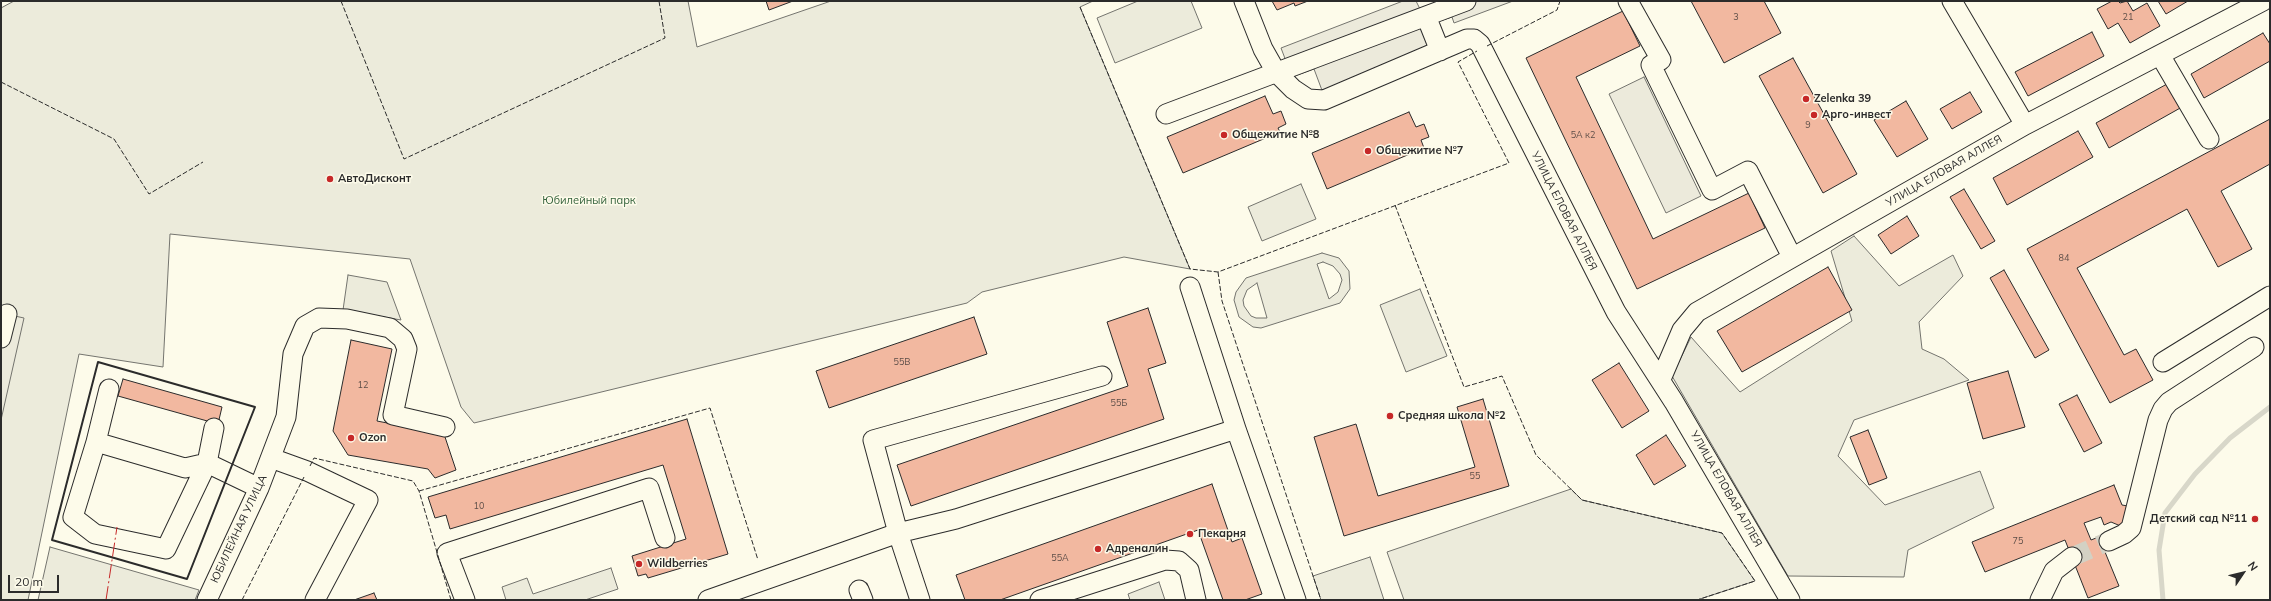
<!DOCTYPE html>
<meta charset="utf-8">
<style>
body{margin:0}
#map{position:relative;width:2271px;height:601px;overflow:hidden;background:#fdfbea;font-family:Mulish,sans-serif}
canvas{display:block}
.frame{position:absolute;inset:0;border:2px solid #2b2b2b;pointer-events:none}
.north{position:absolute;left:2223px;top:553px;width:40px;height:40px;-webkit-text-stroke:3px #fdfbea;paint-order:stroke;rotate:55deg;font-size:11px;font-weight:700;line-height:16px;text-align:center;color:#2b2b2b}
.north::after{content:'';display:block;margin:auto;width:14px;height:18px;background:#2b2b2b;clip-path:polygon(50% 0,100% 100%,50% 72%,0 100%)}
.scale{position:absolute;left:8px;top:575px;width:51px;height:18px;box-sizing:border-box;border:2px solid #2b2b2b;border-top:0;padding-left:5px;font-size:12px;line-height:14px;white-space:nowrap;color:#2b2b2b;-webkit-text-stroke:3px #fdfbea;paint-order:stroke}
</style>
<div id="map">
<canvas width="2271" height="601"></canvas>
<div class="frame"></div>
<div class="north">N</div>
<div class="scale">20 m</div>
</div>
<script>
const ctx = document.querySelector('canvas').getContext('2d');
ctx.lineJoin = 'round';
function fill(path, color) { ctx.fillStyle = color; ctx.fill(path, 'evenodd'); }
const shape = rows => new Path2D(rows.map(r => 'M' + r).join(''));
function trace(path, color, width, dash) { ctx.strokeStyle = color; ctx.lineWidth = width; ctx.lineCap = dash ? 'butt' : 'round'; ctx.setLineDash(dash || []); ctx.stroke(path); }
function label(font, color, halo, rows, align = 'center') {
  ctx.font = font + ' Mulish,sans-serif'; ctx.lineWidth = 3; ctx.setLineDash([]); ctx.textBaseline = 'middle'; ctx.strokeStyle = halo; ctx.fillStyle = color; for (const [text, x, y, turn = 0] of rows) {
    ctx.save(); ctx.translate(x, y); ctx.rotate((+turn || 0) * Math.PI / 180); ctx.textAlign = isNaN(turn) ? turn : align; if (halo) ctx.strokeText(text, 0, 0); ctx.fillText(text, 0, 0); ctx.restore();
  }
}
const green = shape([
 [14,1,688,1,697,47,831,1,1093,1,1080,7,1190,269,1124,257,982,292,967,303,474,423,461,407,410,259,170,234,163,367,79,354,28,600,1,600,1,8,14,1],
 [1138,1,1191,1,1202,28,1115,63,1097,18,1138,1],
 [1301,184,1316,219,1262,241,1248,207,1301,184],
 [1854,236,1899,286,1953,255,1963,276,1919,322,1922,349,1944,359,1969,380,1854,420,1838,456,1885,505,1980,471,1994,508,1908,550,1904,577,1788,576,1672,376,1691,337,1740,392,1852,321,1831,251,1854,236],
 [1322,253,1339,258,1349,271,1350,289,1340,303,1261,328,1253,327,1239,317,1234,300,1236,292,1246,278,1322,253],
 [1323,262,1333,266,1340,274,1342,280,1338,292,1329,299,1317,264,1323,262],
 [1257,283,1267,318,1256,318,1251,316,1244,306,1243,300,1247,290,1257,283],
 [348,275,387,282,401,320,343,310,348,275],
 [1420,289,1447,356,1406,372,1380,305,1420,289],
 [1571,489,1582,500,1722,533,1755,581,1697,600,1404,600,1387,552,1571,489],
 [50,547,199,590,195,600,38,600,50,547],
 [1370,557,1384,600,1321,600,1313,576,1370,557],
 [611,568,618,589,585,600,506,600,502,587,527,578,533,594,611,568],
 [1159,582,1165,600,1130,600,1128,594,1159,582]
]);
fill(green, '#ecebdb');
trace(green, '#74746e', 1);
const parking = shape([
 [1403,1,1416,1,1420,9,1442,1,1513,1,1454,23,1452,17,1437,22,1446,46,1323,93,1314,69,1292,77,1281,48,1403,1],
 [1644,77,1701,196,1666,213,1609,94,1644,77],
 [1,313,24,318,1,420,1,313]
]);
fill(parking, '#eceadb');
trace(parking, '#74746e', 1);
trace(shape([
 [2163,600,2159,550,2165,513,2195,474,2230,438,2270,407]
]), '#d8d7c9', 5);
const building = shape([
 [766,1,793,1,769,10,766,1],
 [1272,1,1308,1,1295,6,1294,3,1277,10,1272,1],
 [1691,1,1764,1,1781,33,1724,63,1691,1],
 [2112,1,2118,1,2120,3,2127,1,2133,11,2147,3,2160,26,2130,43,2118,23,2108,29,2097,9,2112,1],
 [2158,1,2188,1,2166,14,2158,1],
 [1623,11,1640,46,1576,77,1653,239,1749,193,1765,228,1637,289,1526,58,1623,11],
 [2092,32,2104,56,2028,96,2015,72,2092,32],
 [2263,33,2270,44,2270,61,2204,98,2191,74,2263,33],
 [1793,58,1857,174,1823,193,1759,76,1793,58],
 [2167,84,2182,107,2109,148,2096,123,2167,84],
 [1970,92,1982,112,1952,129,1940,109,1970,92],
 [1265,96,1273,114,1281,111,1286,124,1278,128,1280,132,1183,173,1167,137,1265,96],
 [1906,101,1928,139,1897,157,1874,120,1906,101],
 [1409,112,1416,127,1424,124,1429,137,1421,140,1424,148,1327,189,1312,153,1409,112],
 [2270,119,2270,164,2221,191,2252,249,2218,267,2187,209,2077,268,2124,355,2136,349,2153,380,2110,403,2027,249,2270,119],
 [2078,131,2093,157,2007,205,1993,178,2078,131],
 [1964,189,1995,241,1981,249,1950,197,1964,189],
 [1907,216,1919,236,1891,254,1878,235,1907,216],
 [1828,267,1852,310,1742,372,1717,331,1828,267],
 [2004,270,2049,350,2035,358,1990,278,2004,270],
 [1148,308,1166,363,1148,369,1164,419,911,506,897,465,1128,386,1107,322,1148,308],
 [974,317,987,354,829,408,816,371,974,317],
 [351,340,392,349,377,421,444,434,456,470,435,478,428,469,348,455,333,431,351,340],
 [1619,363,1649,411,1622,428,1592,380,1619,363],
 [2008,371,2025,427,1983,439,1967,383,2008,371],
 [123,379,222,407,218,424,118,396,123,379],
 [2077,395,2102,443,2084,452,2059,404,2077,395],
 [1483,399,1509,486,1344,536,1314,437,1356,424,1378,496,1475,467,1457,407,1483,399],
 [687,419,728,554,648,578,646,574,638,576,632,556,686,539,663,465,450,529,446,515,435,518,428,497,687,419],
 [1868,430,1887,478,1869,485,1850,437,1868,430],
 [1666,435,1686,466,1654,485,1636,455,1666,435],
 [1212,484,1232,542,1242,538,1262,594,1245,600,1223,600,1198,530,1000,600,965,600,956,575,1212,484],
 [2114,485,2122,505,2128,506,2123,527,2111,522,2104,525,2101,517,2084,523,2091,540,2106,534,2112,549,2105,552,2119,586,2088,598,2065,540,1985,572,1972,542,2114,485],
 [374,593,377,600,354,600,374,593]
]);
fill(building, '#f2b8a0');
trace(building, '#2b2b2b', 1);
trace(shape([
 [2072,557,2109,541]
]), '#d3d1c4', 19, [19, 10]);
const minor = shape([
 [1244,1,1263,49,1276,72,1293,89,1308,99,1324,100,1467,39,1474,39,1480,44,1616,312,1674,402,1790,600],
 [1628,1,1661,60,1651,65,1712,190,1748,171,1792,257],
 [1952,1,2025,125],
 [1426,16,1440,51],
 [2160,55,2209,139],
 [1166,114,1466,1],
 [1190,287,1236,429],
 [1,338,7,314],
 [2163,362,2270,296],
 [1102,376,873,440,898,533,956,519,1236,429,1296,600],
 [1661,379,1682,330,1697,312,2025,125,2263,1],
 [214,428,207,463,166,549,95,534,73,517,96,442,185,468,207,463,259,488],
 [96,442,109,389],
 [271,458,307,471,368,500,315,600],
 [2109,541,2124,534,2131,528,2158,420,2163,409,2169,402,2254,347],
 [859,590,863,600],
 [207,600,259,488,286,417,293,354,305,326,319,318,347,319,390,328,403,339,407,349,393,415,445,427],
 [465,600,447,553,649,488,665,538],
 [708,600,898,533,920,600],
 [1040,600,1165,560,1179,561,1189,570,1196,600],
 [2040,600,2054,571,2072,557]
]);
trace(minor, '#2b2b2b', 21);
trace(minor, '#fdfbea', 19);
trace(shape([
 [341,1,404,159,665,38,659,1],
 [1080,7,1190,269,1218,272,1509,163,1458,62,1477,51],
 [1487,46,1557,10,1560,1],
 [1,82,114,139,149,194,203,162],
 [1395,205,1464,387,1502,376,1536,455,1582,500,1722,533,1755,581,1697,600],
 [1218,272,1222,301,1321,600],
 [310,466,314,458,413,481,419,491,451,600],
 [419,491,710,408,758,560],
 [242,600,304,477]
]), '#2b2b2b', 1, [5, 2]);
trace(shape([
 [98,362,255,407,187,579,52,540,98,362]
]), '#2b2b2b', 2);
trace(shape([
 [106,600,117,527]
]), '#c62828', 1, [14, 3, 2, 3]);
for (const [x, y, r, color] of [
 [1806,99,4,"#c62828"],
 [1814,115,4,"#c62828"],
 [1224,135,4,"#c62828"],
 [1368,151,4,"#c62828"],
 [330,179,4,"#c62828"],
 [1390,416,4,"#c62828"],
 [351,438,4,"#c62828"],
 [2255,519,4,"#c62828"],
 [1190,534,4,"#c62828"],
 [1098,549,4,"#c62828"],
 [639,564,4,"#c62828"]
]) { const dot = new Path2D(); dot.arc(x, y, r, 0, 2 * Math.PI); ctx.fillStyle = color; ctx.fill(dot); trace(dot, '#fdfbea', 1.5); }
label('9px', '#5d4e48', null, [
 ["3",1736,17],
 ["21",2128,17],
 ["9",1808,125],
 ["5А к2",1583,135],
 ["84",2064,258],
 ["55В",902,362],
 ["12",363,385],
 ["55Б",1119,403],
 ["55",1475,476],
 ["10",479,506],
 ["75",2018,541],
 ["55А",1060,558]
]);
label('bold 11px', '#2b2b2b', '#fdfbea', [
 ["Zelenka 39",1814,99],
 ["Арго-инвест",1822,115],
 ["Общежитие №8",1232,135],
 ["Общежитие №7",1376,151],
 ["АвтоДисконт",338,179],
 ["Средняя школа №2",1398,416],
 ["Ozon",359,438],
 ["Детский сад №11",2247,519,"right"],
 ["Пекарня",1198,534],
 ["Адреналин",1106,549],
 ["Wildberries",647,564]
], 'left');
label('11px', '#2b2b2b', '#fdfbea', [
 ["УЛИЦА ЕЛОВАЯ АЛЛЕЯ",1944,171,-30],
 ["УЛИЦА ЕЛОВАЯ АЛЛЕЯ",1564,211,63],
 ["УЛИЦА ЕЛОВАЯ АЛЛЕЯ",1726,489,60],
 ["ЮБИЛЕЙНАЯ УЛИЦА",239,529,-65]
]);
label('11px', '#34623c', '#fdfbea', [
 ["Юбилейный парк",589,201]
]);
</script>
